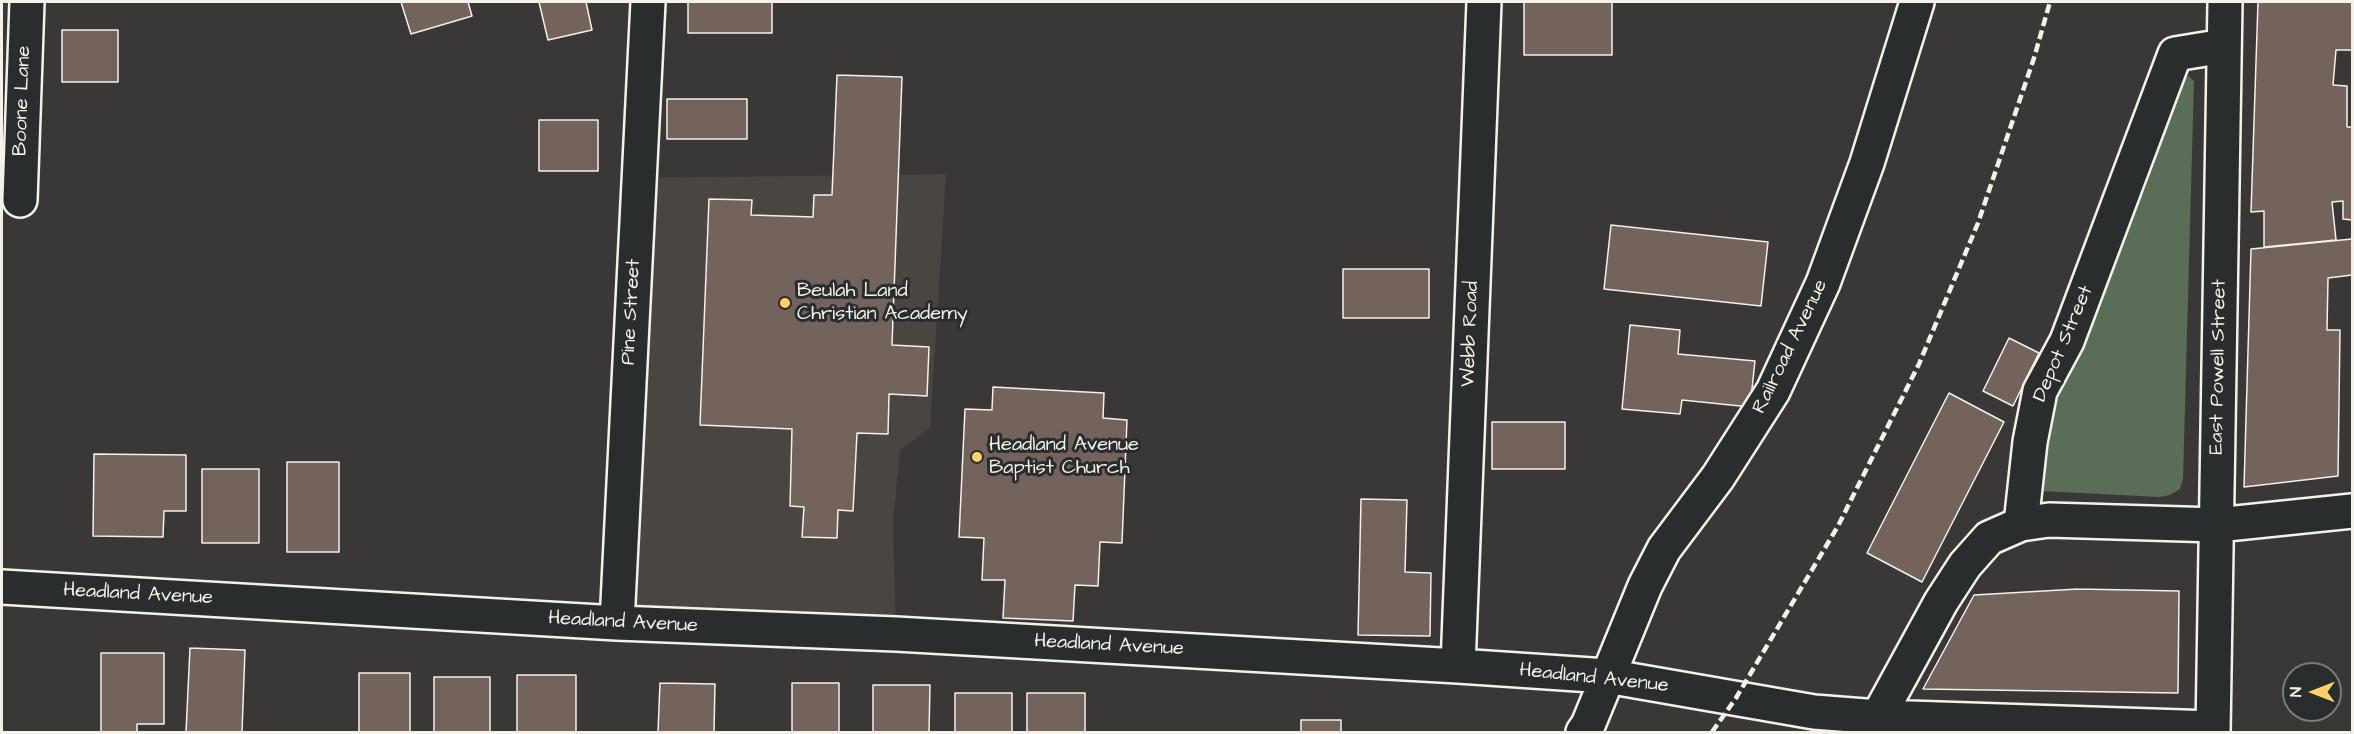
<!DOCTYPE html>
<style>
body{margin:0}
#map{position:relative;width:2354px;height:734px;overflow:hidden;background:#393837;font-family:"Architects Daughter",sans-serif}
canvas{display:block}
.frame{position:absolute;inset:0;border:3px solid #f4f1e8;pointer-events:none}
.north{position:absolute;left:2282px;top:662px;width:60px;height:60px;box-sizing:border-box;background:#2a2d2e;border:2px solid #7b7b78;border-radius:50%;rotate:270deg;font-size:16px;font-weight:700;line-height:24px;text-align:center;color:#f4f1e8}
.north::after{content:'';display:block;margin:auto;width:21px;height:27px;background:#ffd166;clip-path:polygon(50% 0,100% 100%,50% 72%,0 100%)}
</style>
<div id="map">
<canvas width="2354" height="734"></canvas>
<div class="frame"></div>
<div class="north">N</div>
</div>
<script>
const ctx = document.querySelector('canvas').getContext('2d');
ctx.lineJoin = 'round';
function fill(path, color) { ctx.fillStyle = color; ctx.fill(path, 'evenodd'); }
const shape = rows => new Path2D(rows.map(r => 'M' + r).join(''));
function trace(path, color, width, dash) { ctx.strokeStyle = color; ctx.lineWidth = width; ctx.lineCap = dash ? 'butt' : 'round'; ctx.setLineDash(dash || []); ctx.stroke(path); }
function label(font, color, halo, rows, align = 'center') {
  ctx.font = font + ' "Architects Daughter",sans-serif'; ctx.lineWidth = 6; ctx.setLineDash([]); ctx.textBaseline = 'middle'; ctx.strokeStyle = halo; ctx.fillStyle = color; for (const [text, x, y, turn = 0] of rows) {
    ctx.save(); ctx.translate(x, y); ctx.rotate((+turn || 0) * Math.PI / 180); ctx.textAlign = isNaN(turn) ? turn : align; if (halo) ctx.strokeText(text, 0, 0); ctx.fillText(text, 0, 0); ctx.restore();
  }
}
fill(shape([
 [946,174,930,428,900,450,893,523,896,634,617,623,638,178]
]), '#4b4542');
fill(shape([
 [2188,76,2194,81,2183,479,2180,489,2170,495,2160,497,2040,491,2055,392,2145,189,2183,80]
]), '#5a6d57');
const building = shape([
 [401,2,468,2,472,16,411,34,401,2],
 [539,2,586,2,592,30,548,40,539,2],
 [688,2,772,2,772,33,688,33,688,2],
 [1524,2,1612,2,1612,55,1524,55,1524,2],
 [2258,2,2352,2,2352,50,2336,50,2333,85,2347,86,2347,127,2352,127,2352,220,2343,219,2343,201,2332,202,2336,240,2264,247,2264,211,2251,212,2258,2],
 [62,30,118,30,118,82,62,82,62,30],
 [837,75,902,77,892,345,929,347,927,396,889,394,888,434,857,433,853,511,838,510,837,538,802,537,804,507,790,506,792,429,700,425,709,199,752,200,751,215,813,217,814,195,832,195,837,75],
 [667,99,747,99,747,139,667,139,667,99],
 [539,120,598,120,598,171,539,171,539,120],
 [1611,225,1768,242,1761,306,1604,289,1611,225],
 [2352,239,2352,275,2328,278,2327,330,2340,330,2338,476,2244,487,2251,249,2352,239],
 [1343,269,1429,269,1429,318,1343,318,1343,269],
 [1630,325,1680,330,1678,354,1755,361,1750,407,1682,400,1680,414,1622,409,1630,325],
 [2009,338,2039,353,2013,406,1983,391,2009,338],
 [993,387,1104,393,1103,418,1127,420,1122,543,1100,542,1098,586,1075,585,1073,621,1003,618,1005,580,982,580,984,538,959,537,965,409,992,410,993,387],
 [1949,393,2004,422,1922,582,1867,553,1949,393],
 [1492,422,1565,422,1565,469,1492,469,1492,422],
 [94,454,186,455,186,511,164,511,163,537,93,536,94,454],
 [287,462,339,462,339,552,287,552,287,462],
 [202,469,259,469,259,543,202,543,202,469],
 [1361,499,1407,500,1405,572,1431,573,1430,636,1358,635,1361,499],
 [2078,589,2179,591,2178,693,1923,689,1974,595,2078,589],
 [190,648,245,650,242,732,186,732,190,648],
 [101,653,164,653,164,724,137,724,137,732,101,732,101,653],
 [359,673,410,673,410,732,359,732,359,673],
 [517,675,576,675,576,732,517,732,517,675],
 [434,677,490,677,490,732,434,732,434,677],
 [660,683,715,684,714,732,658,732,660,683],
 [792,683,839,683,839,732,792,732,792,683],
 [873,685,930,685,929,732,873,732,873,685],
 [955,693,1012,693,1012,732,955,732,955,693],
 [1027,693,1085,693,1085,732,1027,732,1027,693],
 [1301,720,1341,720,1341,732,1301,732,1301,720]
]);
fill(building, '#74625c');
trace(building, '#f4f1e8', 1.5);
const minor = shape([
 [20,200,27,2],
 [2021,524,2030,442,2040,391,2067,341,2175,54,2224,46],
 [2,587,617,623,896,634,1458,666,1607,676,1814,712,1878,717,2213,728],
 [617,623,648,2],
 [1458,666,1484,2],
 [1878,717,1941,602,1965,565,1989,538,2021,524,2049,520,2217,525,2352,511],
 [1583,732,1588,725,1645,586,1664,549,1718,477,1773,391,1823,283,1867,163,1917,2],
 [2213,732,2225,2]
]);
trace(minor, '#f4f1e8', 38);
trace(minor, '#2a2d2e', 33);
trace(shape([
 [1712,732,1736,698,1838,526,1919,364,1978,223,2034,58,2050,2]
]), '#f4f1e8', 4.5, [9, 4.5]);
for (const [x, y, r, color] of [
 [785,303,6,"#ffd166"],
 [977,457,6,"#ffd166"]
]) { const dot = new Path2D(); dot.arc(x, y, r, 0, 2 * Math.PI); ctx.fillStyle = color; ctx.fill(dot); trace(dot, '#2a2d2e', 2); }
label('20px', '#f4f1e8', '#2a2d2e', [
 ["Boone Lane",23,101,-88],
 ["Pine Street",632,312,-87],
 ["Webb Road",1471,334,-88],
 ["Depot Street",2064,344,-67],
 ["Railroad Avenue",1791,347,-64],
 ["East Powell Street",2219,367,-89],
 ["Headland Avenue",138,595,3],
 ["Headland Avenue",623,623,3],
 ["Headland Avenue",1109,646,3],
 ["Headland Avenue",1594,679,6]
]);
label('20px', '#f4f1e8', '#2a2d2e', [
 ["Beulah Land",797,292],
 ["Christian Academy",797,315],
 ["Headland Avenue",989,446],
 ["Baptist Church",989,469]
], 'left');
</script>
